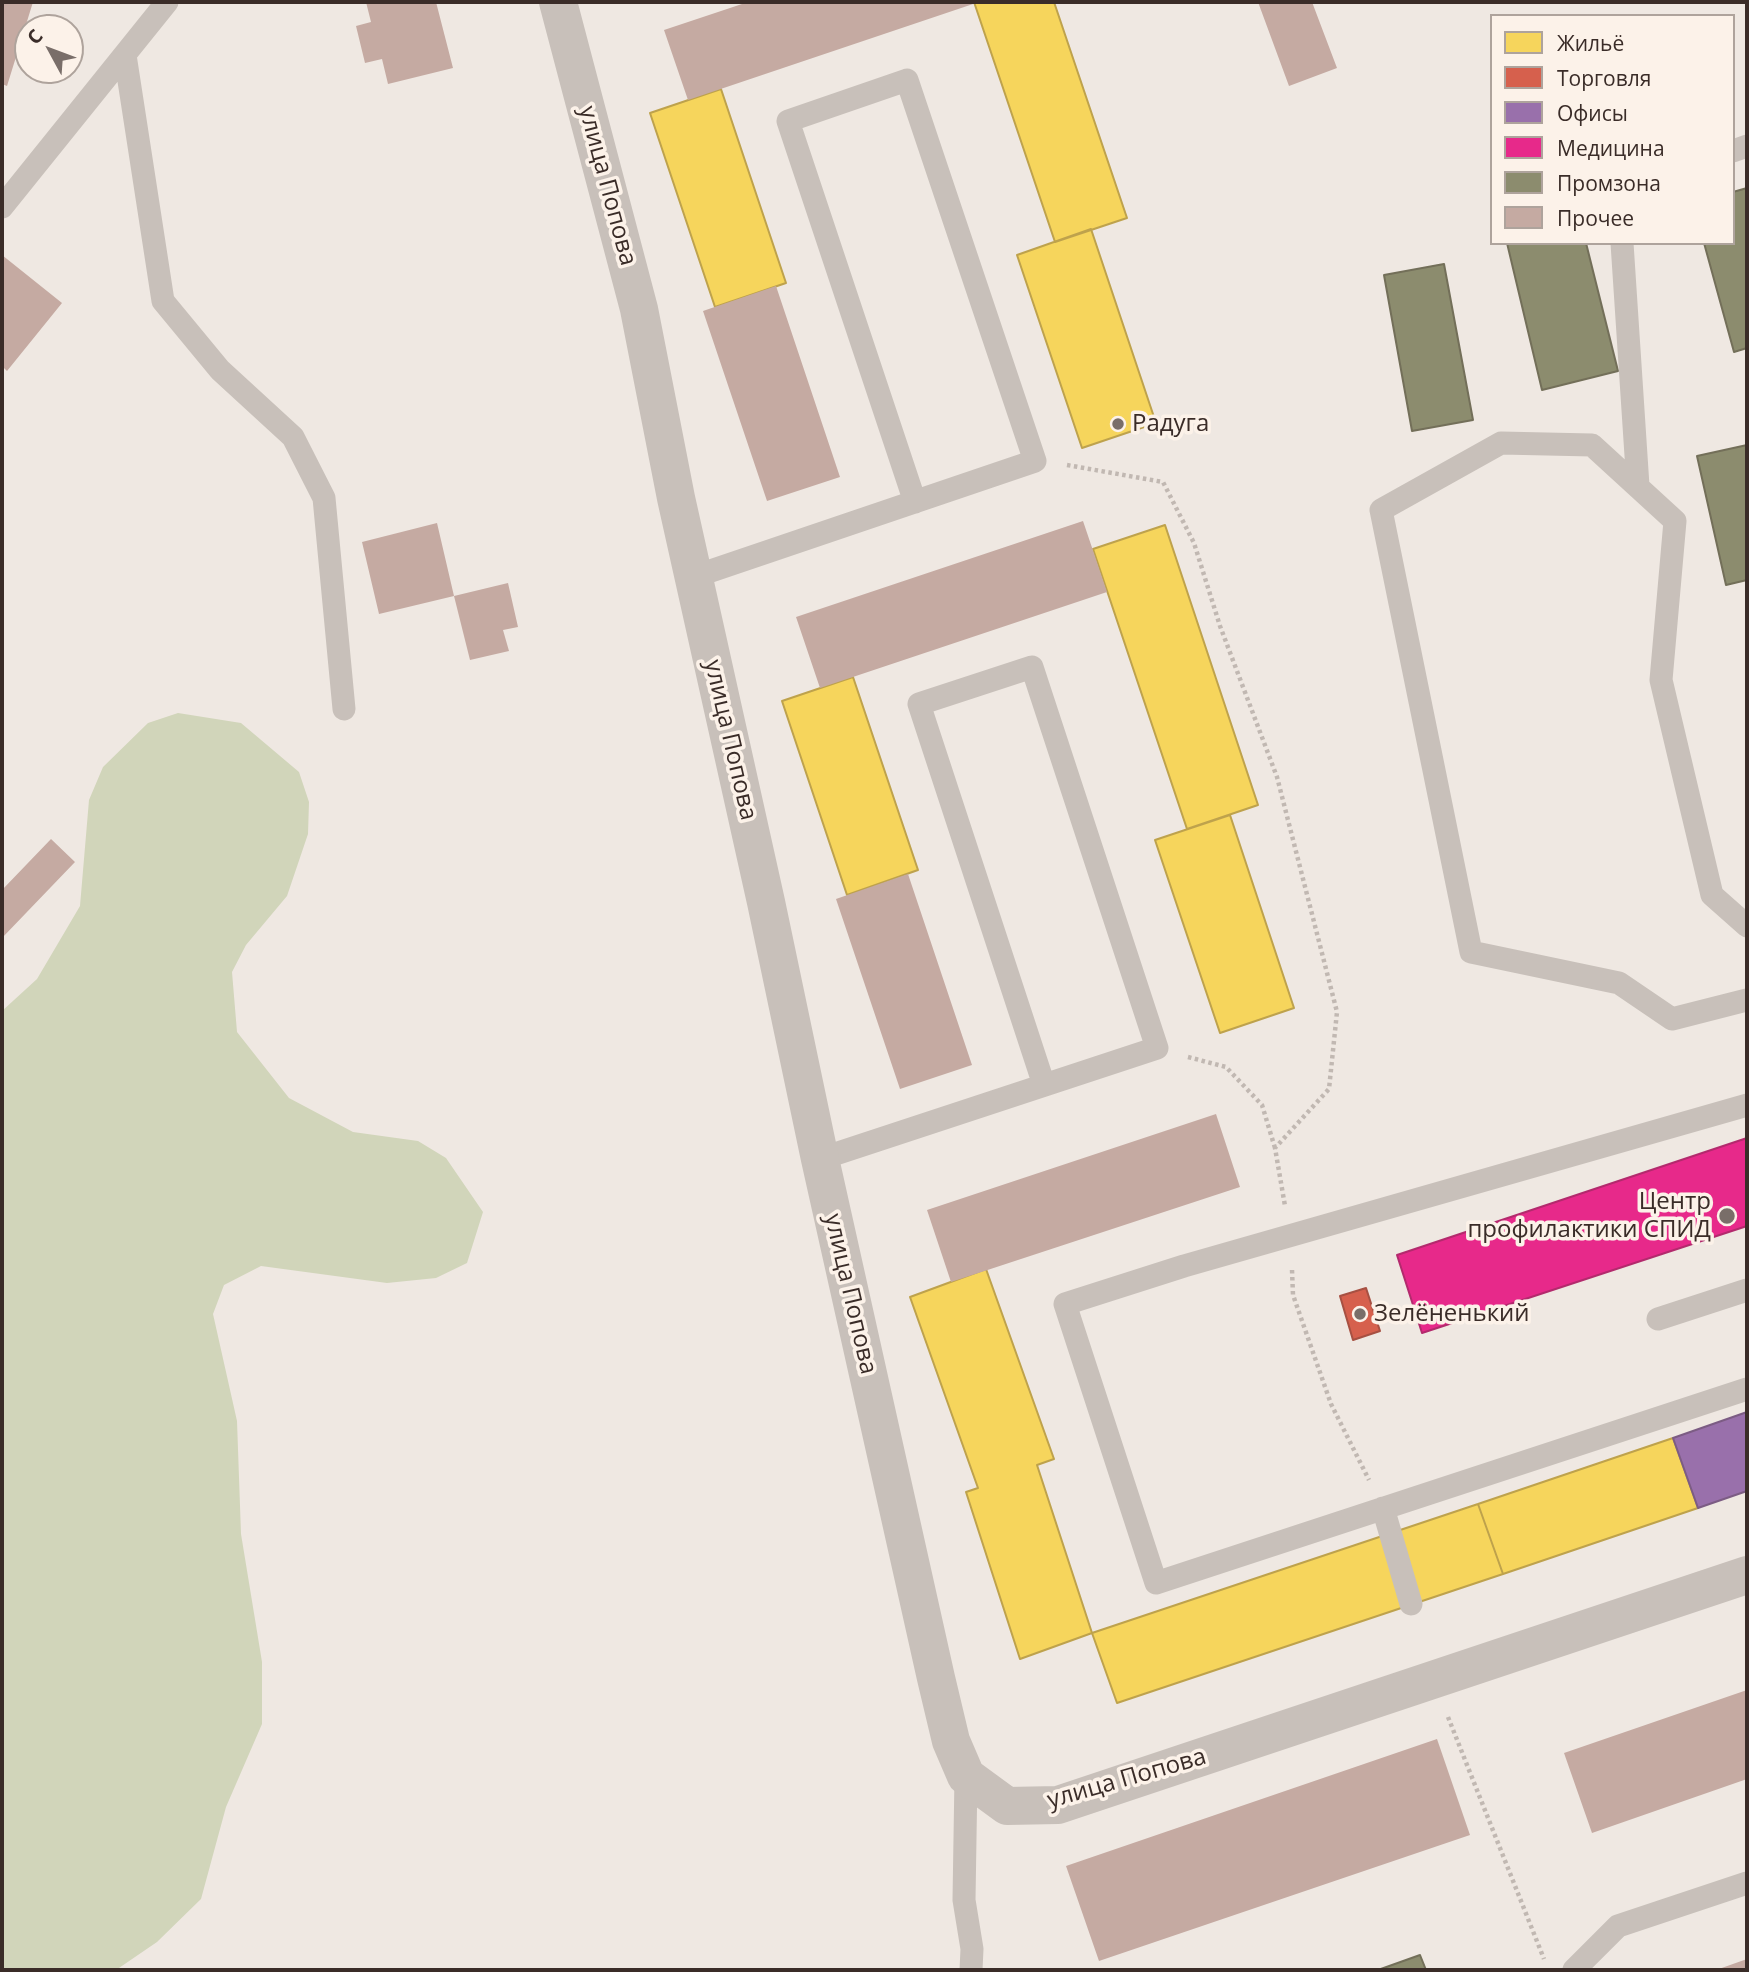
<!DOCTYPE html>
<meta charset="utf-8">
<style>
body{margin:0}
#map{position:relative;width:1749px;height:1972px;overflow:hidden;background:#efe8e2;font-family:"Open Sans",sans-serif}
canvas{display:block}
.frame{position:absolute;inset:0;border:4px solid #3a2c28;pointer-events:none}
.legend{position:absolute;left:1490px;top:14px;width:245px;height:231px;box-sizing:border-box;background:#fcf2e9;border:2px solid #aea39c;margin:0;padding:9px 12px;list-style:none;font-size:21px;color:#3a2c28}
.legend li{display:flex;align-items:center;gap:14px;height:35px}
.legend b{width:35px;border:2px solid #aea39c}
.north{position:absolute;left:14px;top:14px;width:70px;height:70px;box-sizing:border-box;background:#fcf2e9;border:2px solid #aea39c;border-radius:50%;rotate:311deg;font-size:19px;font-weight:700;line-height:28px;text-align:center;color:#3a2c28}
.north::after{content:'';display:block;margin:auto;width:24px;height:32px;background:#796e69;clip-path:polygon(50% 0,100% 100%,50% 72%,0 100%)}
</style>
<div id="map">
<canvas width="1749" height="1972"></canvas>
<div class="frame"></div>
<ul class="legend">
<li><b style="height:19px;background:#f6d55c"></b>Жильё</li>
<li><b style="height:19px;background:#d6604d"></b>Торговля</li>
<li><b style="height:19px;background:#9970ab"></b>Офисы</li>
<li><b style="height:19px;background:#e7298a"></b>Медицина</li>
<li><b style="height:19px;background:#8c8c6e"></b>Промзона</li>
<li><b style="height:19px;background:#c5aaa2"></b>Прочее</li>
</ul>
<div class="north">С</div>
</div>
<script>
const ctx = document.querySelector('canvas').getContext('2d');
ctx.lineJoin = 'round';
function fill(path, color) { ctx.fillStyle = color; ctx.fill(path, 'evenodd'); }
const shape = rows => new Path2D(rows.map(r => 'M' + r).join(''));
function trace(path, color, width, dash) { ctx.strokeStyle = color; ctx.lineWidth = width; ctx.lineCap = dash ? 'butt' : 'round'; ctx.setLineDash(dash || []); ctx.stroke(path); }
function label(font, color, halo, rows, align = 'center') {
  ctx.font = font + ' "Open Sans",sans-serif'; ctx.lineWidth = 7; ctx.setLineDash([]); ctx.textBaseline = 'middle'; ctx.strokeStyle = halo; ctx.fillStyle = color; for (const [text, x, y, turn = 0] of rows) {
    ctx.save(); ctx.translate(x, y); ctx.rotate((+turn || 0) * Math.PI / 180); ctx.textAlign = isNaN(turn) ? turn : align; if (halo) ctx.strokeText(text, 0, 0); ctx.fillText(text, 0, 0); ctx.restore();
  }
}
fill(shape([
 [178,713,241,723,299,772,309,802,308,834,287,896,246,945,232,972,237,1032,289,1098,353,1132,418,1141,446,1158,483,1212,467,1263,436,1278,387,1283,261,1266,224,1285,213,1314,237,1421,241,1534,262,1662,262,1724,226,1807,201,1899,157,1942,116,1970,2,1970,2,1011,37,979,80,906,89,800,103,767,148,723]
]), '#d1d5ba');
const homes = shape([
 [974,2,1054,2,1127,218,1055,242,974,2],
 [721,89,786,283,715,307,650,113,721,89],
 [1091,229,1156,423,1082,448,1017,255,1091,229],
 [1165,525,1258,805,1187,829,1093,549,1165,525],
 [853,677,918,870,847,895,782,701,853,677],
 [1230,815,1294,1008,1220,1033,1155,840,1230,815],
 [986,1269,1054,1459,1037,1465,1092,1633,1020,1659,966,1492,978,1488,910,1297,986,1269],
 [1673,1438,1698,1508,1503,1574,1478,1504,1673,1438],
 [1478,1504,1503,1574,1117,1703,1092,1633,1478,1504]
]);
fill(homes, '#f6d55c');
trace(homes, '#bea24c', 2);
const shops = shape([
 [1366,1288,1380,1331,1353,1340,1340,1296,1366,1288]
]);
fill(shops, '#d6604d');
trace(shops, '#a75042', 2);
const offices = shape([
 [1747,1412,1747,1491,1698,1508,1673,1438,1747,1412]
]);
fill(offices, '#9970ab');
trace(offices, '#7c5c84', 2);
const health = shape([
 [1747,1138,1747,1226,1422,1333,1397,1255,1747,1138]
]);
fill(health, '#e7298a');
trace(health, '#b32a6d', 2);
const industry = shape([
 [1747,188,1747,348,1734,352,1704,243,1733,243,1733,192,1747,188],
 [1507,243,1586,243,1618,371,1542,390,1507,243],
 [1444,264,1473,420,1412,431,1384,275,1444,264],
 [1747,445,1747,580,1726,585,1697,456,1747,445],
 [1420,1955,1426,1970,1378,1970,1420,1955]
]);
fill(industry, '#8c8c6e');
trace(industry, '#736f59', 2);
fill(shape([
 [2,2,33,2,7,86,2,84],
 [366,2,436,2,453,68,388,84,382,59,365,63,356,26,371,22],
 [748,2,979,2,688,100,664,30],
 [1258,2,1312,2,1337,68,1289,86],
 [2,255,62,303,7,371,2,366],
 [776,286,840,477,767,501,703,311],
 [1083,521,1107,592,820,688,796,617],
 [437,523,454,596,379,614,362,542],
 [508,583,518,627,503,630,509,651,470,660,454,596],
 [51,839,75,862,2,938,2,890],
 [908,874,972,1065,900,1089,836,899],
 [1216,1114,1240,1187,951,1282,927,1210],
 [1747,1690,1747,1779,1592,1833,1564,1753],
 [1437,1739,1470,1835,1099,1961,1066,1866],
 [1747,1959,1747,1970,1716,1970]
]), '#c5aaa2');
trace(shape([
 [1067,465,1163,482,1194,543,1220,626,1277,777,1337,1012,1329,1089,1275,1148,1285,1206],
 [1188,1057,1226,1067,1262,1105,1275,1148],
 [1292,1270,1293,1295,1331,1404,1369,1480],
 [1448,1717,1544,1959]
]), '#c1b8b2', 4.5, [3.5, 3.5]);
trace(shape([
 [125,55,163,301,220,370,293,437,324,498,344,709],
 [1733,151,1747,146],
 [2,207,167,2],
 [1622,243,1638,486],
 [693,577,1035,461,907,80,788,121,915,502],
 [1747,926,1712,895,1661,680,1675,521,1592,445,1501,443,1381,510,1471,952,1619,983,1672,1019,1747,1000],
 [1747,1105,1184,1266,1065,1304,1156,1583,1747,1389],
 [820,1159,1157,1048,1032,667,919,704,1044,1085],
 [1658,1319,1747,1290],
 [1383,1508,1411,1604],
 [966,1776,964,1900,972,1949,971,1970],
 [1574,1970,1618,1926,1747,1883]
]), '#c8c0ba', 23);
trace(shape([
 [558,2,639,309,676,498,766,902,820,1159,936,1678,951,1741,966,1776,1007,1806,1058,1805,1747,1575]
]), '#c8c0ba', 38);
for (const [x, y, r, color] of [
 [1118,424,7,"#796e69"],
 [1727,1216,9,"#796e69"],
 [1360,1314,7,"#796e69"]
]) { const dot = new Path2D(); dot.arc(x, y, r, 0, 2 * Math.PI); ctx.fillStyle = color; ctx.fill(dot); trace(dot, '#fcf2e9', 2.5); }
label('24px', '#3a2c28', '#fcf2e9', [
 ["улица Попова",607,186,75],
 ["улица Попова",730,740,77],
 ["улица Попова",850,1294,77],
 ["улица Попова",1127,1779,-16]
]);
label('24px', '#3a2c28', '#fcf2e9', [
 ["Радуга",1132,424],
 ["Центр",1711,1202,"right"],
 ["профилактики СПИД",1711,1230,"right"],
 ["Зелёненький",1374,1314]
], 'left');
</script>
